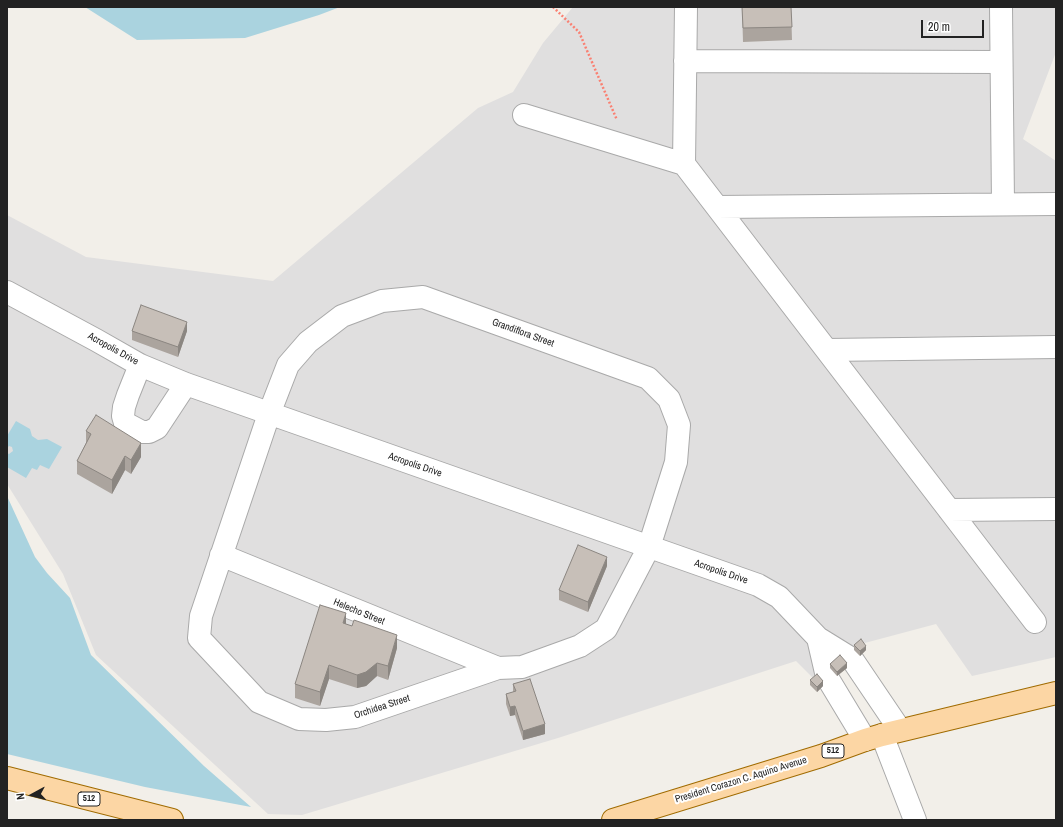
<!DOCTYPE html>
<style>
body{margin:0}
#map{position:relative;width:1063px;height:827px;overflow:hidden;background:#f2efe9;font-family:"Archivo Narrow",sans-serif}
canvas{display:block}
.frame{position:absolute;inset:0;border:8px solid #222;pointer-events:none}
.north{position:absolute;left:12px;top:775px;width:40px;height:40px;-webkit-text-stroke:3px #fff;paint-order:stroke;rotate:263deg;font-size:11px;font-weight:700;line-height:16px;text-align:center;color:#222}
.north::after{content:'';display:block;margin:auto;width:14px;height:18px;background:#222;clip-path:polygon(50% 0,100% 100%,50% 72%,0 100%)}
.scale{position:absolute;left:921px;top:20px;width:63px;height:18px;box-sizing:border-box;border:2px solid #222;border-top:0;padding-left:5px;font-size:12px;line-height:14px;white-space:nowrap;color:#222;-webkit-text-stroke:3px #fff;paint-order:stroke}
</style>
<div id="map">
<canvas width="1063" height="827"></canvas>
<div class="frame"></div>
<div class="north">N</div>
<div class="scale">20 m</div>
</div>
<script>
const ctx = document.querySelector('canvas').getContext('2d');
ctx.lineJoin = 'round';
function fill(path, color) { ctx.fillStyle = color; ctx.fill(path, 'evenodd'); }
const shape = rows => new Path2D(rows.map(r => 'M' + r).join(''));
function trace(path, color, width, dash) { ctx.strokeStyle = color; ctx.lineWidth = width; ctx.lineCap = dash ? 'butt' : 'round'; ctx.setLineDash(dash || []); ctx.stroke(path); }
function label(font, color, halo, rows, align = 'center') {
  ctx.font = font + ' "Archivo Narrow",sans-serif'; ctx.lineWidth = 4; ctx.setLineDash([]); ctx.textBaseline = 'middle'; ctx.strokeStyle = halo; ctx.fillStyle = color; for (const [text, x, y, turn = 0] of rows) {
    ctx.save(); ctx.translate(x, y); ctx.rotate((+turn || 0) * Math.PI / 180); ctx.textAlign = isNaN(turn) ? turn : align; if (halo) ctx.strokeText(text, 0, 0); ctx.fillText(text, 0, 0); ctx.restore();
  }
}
fill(shape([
 [573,7,1056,7,1056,52,1023,139,1056,161,1056,657,972,676,936,624,861,644,813,678,796,661,558,738,302,815,268,814,96,655,63,574,7,484,7,215,86,257,273,281,478,108,513,92,543,43]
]), '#e0dfdf');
fill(shape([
 [85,7,340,7,319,15,245,38,137,40],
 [16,421,30,429,32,436,38,440,47,439,62,447,49,469,40,465,37,470,32,468,26,478,7,467,7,453,9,454,13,451,12,447,9,446,7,448,7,436],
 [7,496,35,557,47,573,70,598,91,655,204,766,251,807,145,787,7,754]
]), '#aad3df');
const minor = shape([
 [1001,7,1003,204],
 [685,61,1001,62],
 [524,115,684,164,1035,622],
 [684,164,686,7],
 [717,207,1056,204],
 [7,292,96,340,140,365,186,384,758,585,779,597,818,638,852,659,900,730],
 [423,297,648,378,669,399,679,425,676,462,649,547,606,629,580,646,522,667,498,668,355,717,326,720,299,719,259,702,199,638,201,616,269,414,288,365,308,342,342,316,382,301,423,297],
 [827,350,1056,347],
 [140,365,128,395,124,407,123,416,125,423,142,432,149,432,157,428,186,384],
 [949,510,1056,509],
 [221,555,498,668],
 [818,638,827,677,865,740],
 [882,735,915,820]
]);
const major = shape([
 [7,778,172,820],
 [613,820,821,756,865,740,882,735,1056,693]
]);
trace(minor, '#a9a9a9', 24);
trace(major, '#a06b00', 24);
trace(shape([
 [553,7,579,32,617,120]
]), '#fa8072', 2.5, [2, 2]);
trace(minor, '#fff', 22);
trace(major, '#fcd6a4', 22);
fill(shape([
 [742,7,791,7,792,40,743,42],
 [132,331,187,331,178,357,132,340],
 [86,431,141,457,131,474,125,470,112,494,77,474,77,461,86,443],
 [607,566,588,612,559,600,559,590],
 [346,624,397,648,388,680,377,676,366,686,357,688,329,679,320,706,295,698,295,684],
 [854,645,866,650,860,656,854,650],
 [830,664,847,668,837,676,830,668],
 [810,680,823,686,817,692,810,685],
 [513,684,545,734,523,740,515,715,510,716,506,704,506,694,513,692]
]), '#aba49e');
fill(shape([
 [187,322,187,331,178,357,178,347],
 [141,443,141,457,131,474,131,460],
 [125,456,125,470,112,494,112,480],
 [607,557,607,566,588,612,588,602],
 [346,613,346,627,343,623],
 [397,635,397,648,388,680,388,666],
 [866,646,866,650,860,656,860,651],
 [377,663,377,676,366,686,357,688,357,675],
 [847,663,847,668,837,676,837,672],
 [329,665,329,679,320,706,320,692],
 [823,681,823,686,817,692,817,687],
 [515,706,515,715,510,716,510,707],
 [545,724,545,734,523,740,523,731]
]), '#8b8681');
const building = shape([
 [742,7,791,7,792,27,743,28,742,7],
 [141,305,187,322,178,347,132,331,141,305],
 [96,415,141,443,131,460,125,456,112,480,77,461,91,434,86,431,96,415],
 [578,545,607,557,588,602,559,590,578,545],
 [320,605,346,613,343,623,352,626,354,620,397,635,388,666,377,663,366,672,357,675,329,665,320,692,295,684,320,605],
 [861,639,866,646,860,651,854,645,861,639],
 [840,655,847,663,837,672,830,664,840,655],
 [817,674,823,681,817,687,810,680,817,674],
 [530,679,545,724,523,731,515,706,510,707,506,694,516,691,513,684,530,679]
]);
fill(building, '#c7bfb8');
trace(building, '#8b8681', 1);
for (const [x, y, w] of [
 [833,751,22],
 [89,799,22]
]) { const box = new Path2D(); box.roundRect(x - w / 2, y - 7, w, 14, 3); ctx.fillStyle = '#fff'; ctx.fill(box); trace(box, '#222', 1); }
label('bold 9px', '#222', null, [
 ["512",833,751],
 ["512",89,799]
]);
label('10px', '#222', '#fff', [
 ["Grandiflora Street",523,333,20],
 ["Acropolis Drive",113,349,29],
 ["Acropolis Drive",415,465,19],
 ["Acropolis Drive",721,572,19],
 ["Helecho Street",359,612,22],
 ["Orchidea Street",382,707,-18],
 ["President Corazon C. Aquino Avenue",741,780,-17]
]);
</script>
